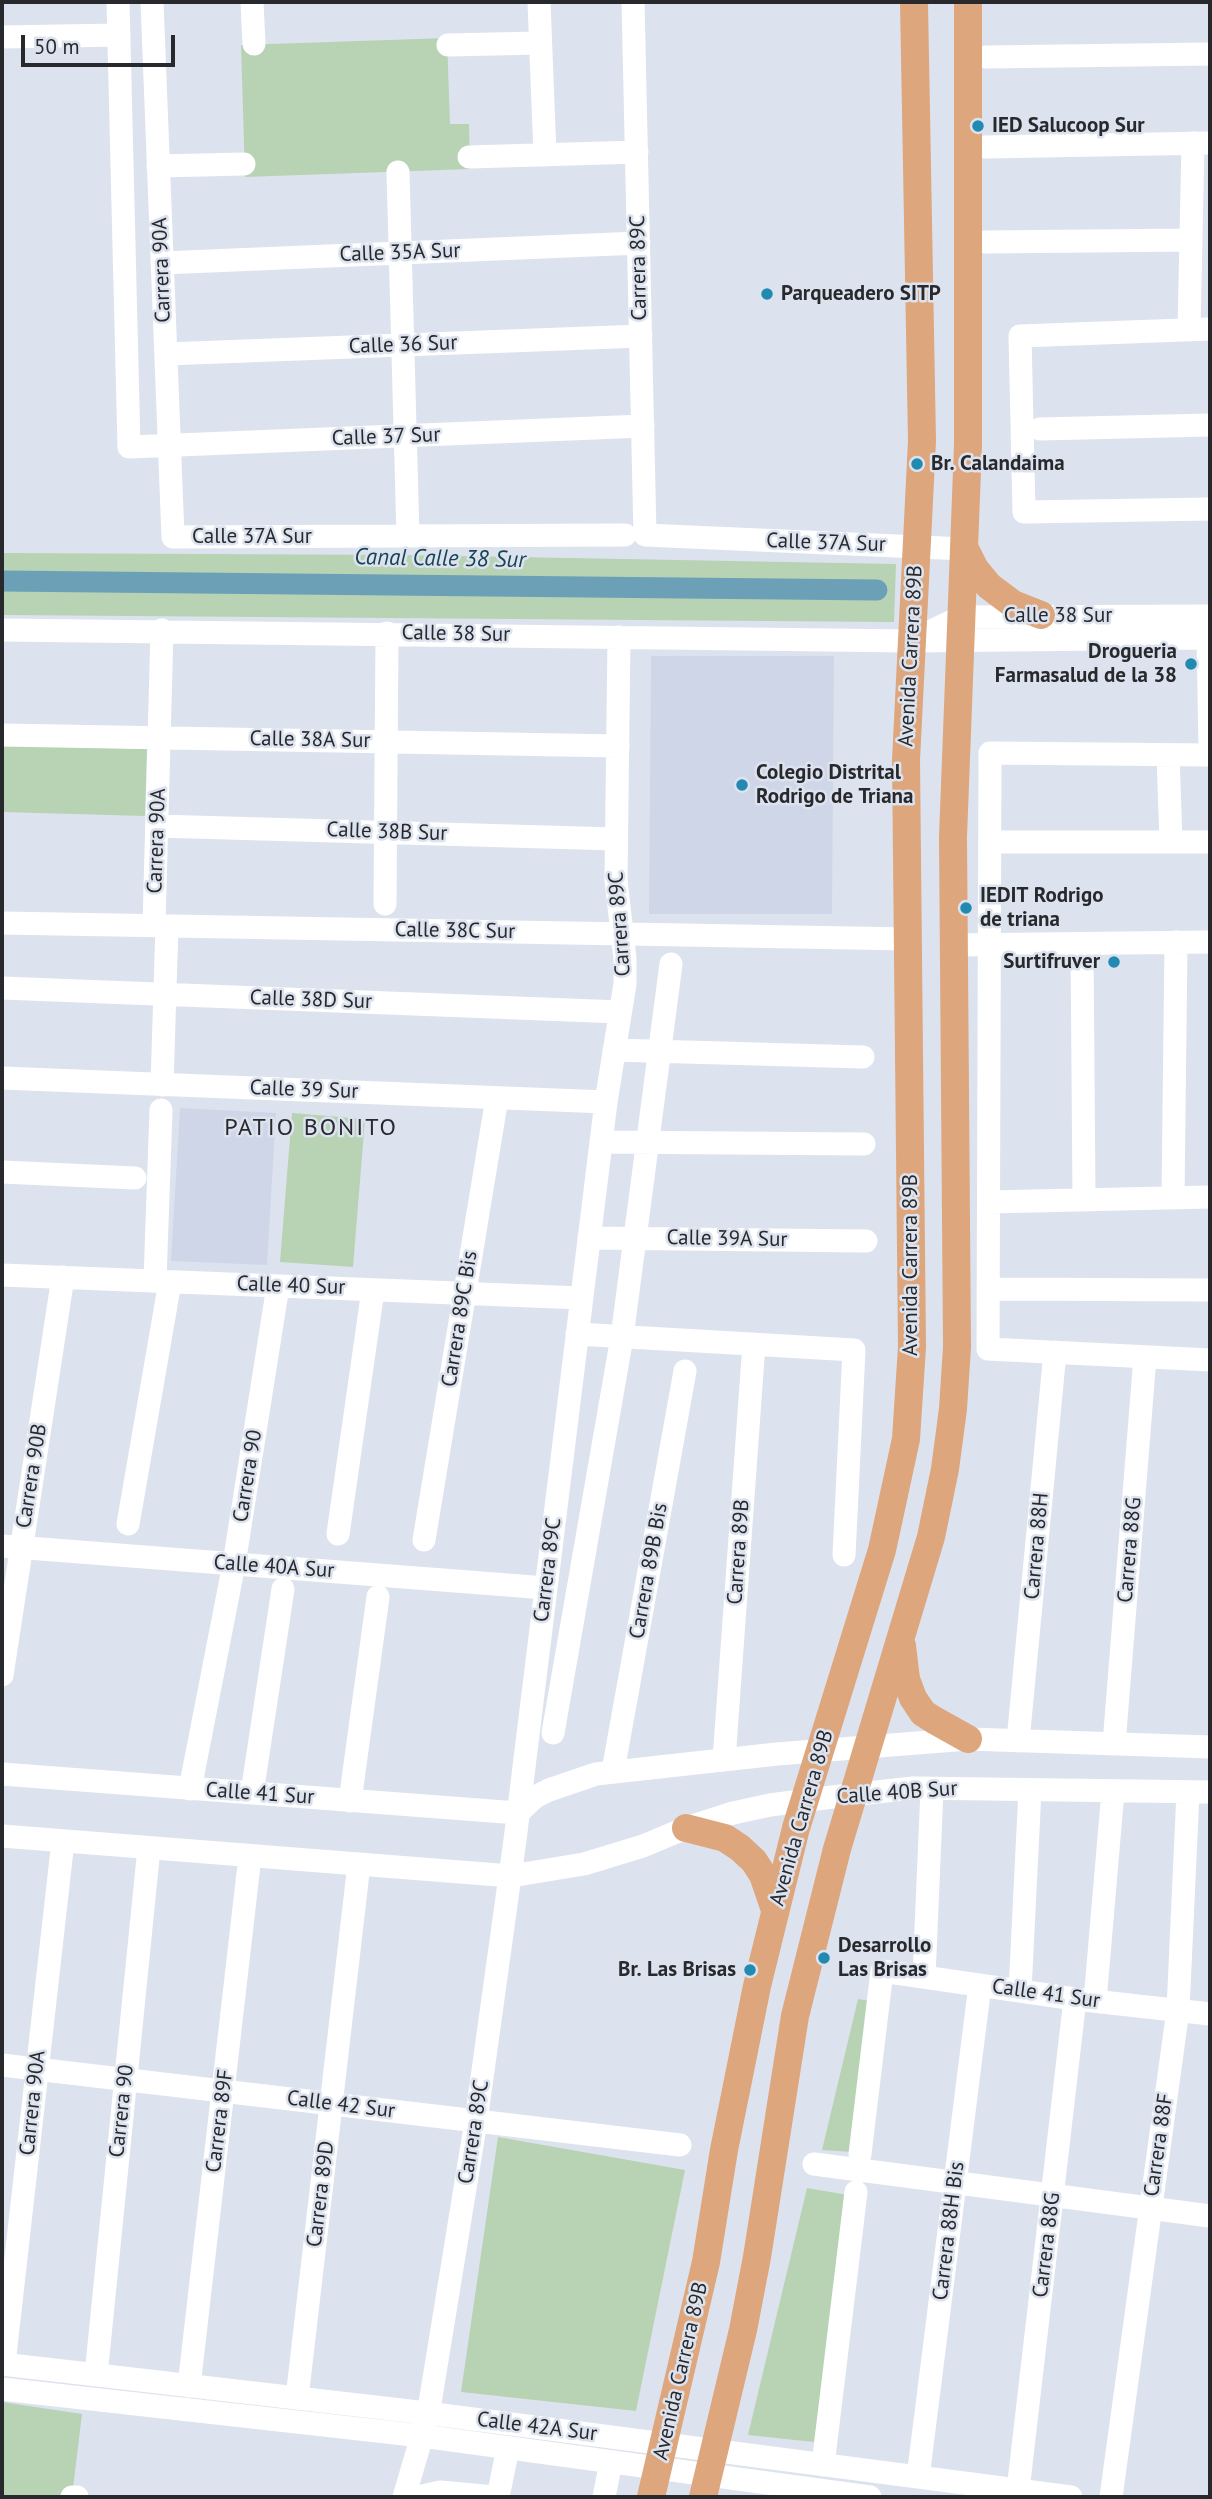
<!DOCTYPE html>
<style>
body{margin:0}
#map{position:relative;width:1212px;height:2499px;overflow:hidden;background:#dde3ee;font-family:"PT Sans",sans-serif}
canvas{display:block}
.frame{position:absolute;inset:0;border:4px solid #27292d;pointer-events:none}
.scale{position:absolute;left:21px;top:35px;width:154px;height:32px;box-sizing:border-box;border:4px solid #27292d;border-top:0;padding-left:9px;font-size:21px;line-height:24px;white-space:nowrap;color:#27292d;-webkit-text-stroke:5px #dde3ee;paint-order:stroke}
</style>
<div id="map">
<canvas width="1212" height="2499"></canvas>
<div class="frame"></div>
<div class="scale">50 m</div>
</div>
<script>
const ctx = document.querySelector('canvas').getContext('2d');
ctx.lineJoin = 'round';
function fill(path, color) { ctx.fillStyle = color; ctx.fill(path, 'evenodd'); }
const shape = rows => new Path2D(rows.map(r => 'M' + r).join(''));
function trace(path, color, width, dash) { ctx.strokeStyle = color; ctx.lineWidth = width; ctx.lineCap = dash ? 'butt' : 'round'; ctx.setLineDash(dash || []); ctx.stroke(path); }
function label(font, color, halo, rows, align = 'center') {
  ctx.font = font + ' "PT Sans",sans-serif'; ctx.lineWidth = 5; ctx.setLineDash([]); ctx.textBaseline = 'middle'; ctx.strokeStyle = halo; ctx.fillStyle = color; for (const [text, x, y, turn = 0] of rows) {
    ctx.save(); ctx.translate(x, y); ctx.rotate((+turn || 0) * Math.PI / 180); ctx.textAlign = isNaN(turn) ? turn : align; if (halo) ctx.strokeText(text, 0, 0); ctx.fillText(text, 0, 0); ctx.restore();
  }
}
fill(shape([
 [651,656,834,656,832,914,649,914],
 [180,1108,276,1113,267,1265,171,1261]
]), '#cfd6e8');
fill(shape([
 [447,38,450,124,469,124,470,169,245,177,241,45],
 [2,553,406,555,896,564,894,622,2,615],
 [2,745,147,749,145,816,2,812],
 [292,1113,365,1119,353,1267,280,1262],
 [858,1999,871,2001,853,2152,822,2150],
 [498,2137,685,2170,636,2411,461,2392],
 [807,2188,848,2195,814,2442,748,2435],
 [2,2402,82,2414,72,2497,2,2497]
]), '#b7d3b4');
trace(shape([
 [2,581,877,590]
]), '#6ca0b7', 21);
trace(shape([
 [118,2,129,447,643,426],
 [152,2,173,537,625,535],
 [252,2,254,44],
 [539,2,545,155],
 [633,2,645,535,965,549],
 [2,37,119,35],
 [448,45,540,43],
 [986,57,1210,54],
 [985,147,1210,143],
 [469,157,637,152],
 [158,166,244,164],
 [398,172,408,536],
 [985,242,1191,240],
 [162,263,639,243],
 [1189,329,1193,143],
 [1210,329,1020,336,1024,512,1210,509],
 [166,354,641,336],
 [1040,429,1210,425],
 [2,630,911,641,1210,638],
 [917,638,961,617,1210,616],
 [1208,638,1210,748],
 [2,735,618,746],
 [1168,755,1171,842],
 [1210,755,990,753,988,1349,1210,1360],
 [157,826,616,839],
 [990,842,1210,842],
 [385,904,387,633],
 [2,923,909,939],
 [154,925,162,630],
 [1082,944,1084,1200],
 [954,945,1210,942],
 [2,988,620,1012],
 [614,1050,863,1057],
 [2,1078,606,1102],
 [162,1085,167,926],
 [601,1142,864,1144],
 [2,1172,135,1178],
 [1173,1198,1176,942],
 [989,1202,1210,1197],
 [589,1238,866,1241],
 [2,1275,581,1298],
 [155,1281,161,1110],
 [988,1289,1210,1290],
 [577,1334,854,1350,844,1555],
 [128,1524,170,1282],
 [338,1534,373,1290],
 [424,1540,497,1098],
 [2,1546,546,1588],
 [2,1675,63,1277],
 [553,1733,622,1337,671,964],
 [1018,1741,1055,1352],
 [1114,1744,1145,1357],
 [724,1760,754,1344],
 [613,1771,685,1371],
 [2,1774,518,1813],
 [190,1789,234,1564,278,1286],
 [252,1793,283,1589],
 [350,1801,378,1597],
 [518,1813,535,1797,549,1790,596,1774,777,1754,968,1739,1210,1747],
 [2,1836,511,1876,584,1864,643,1846,686,1828,733,1813,770,1805,832,1797,913,1788,1210,1792],
 [924,1977,932,1789],
 [1020,1991,1030,1790],
 [1095,2001,1113,1791],
 [2,2065,680,2145],
 [860,2154,882,1971,1075,1999,1210,2014],
 [814,2164,1210,2216],
 [2,2364,427,2413,1071,2497],
 [4,2364,63,1841],
 [96,2375,149,1848],
 [189,2386,250,1856],
 [2,2389,422,2436,870,2497],
 [297,2398,359,1864],
 [823,2465,856,2192],
 [918,2477,980,1985],
 [1018,2490,1075,1999],
 [72,2497,77,2497],
 [404,2497,422,2436,430,2403,476,2121,515,1840,606,1102,625,984,625,959,616,880,619,637],
 [418,2497,440,2492,494,2497],
 [498,2497,508,2448],
 [604,2497,611,2462],
 [1111,2497,1178,2010,1188,1792]
]), '#fff', 23);
trace(shape([
 [965,549,975,569,989,586,1013,604,1041,615],
 [902,1646,906,1679,913,1698,923,1713,934,1720,968,1739],
 [686,1828,725,1838,740,1848,754,1861,763,1875,775,1910],
 [651,2497,706,2262,724,2150,757,1986,796,1828,882,1550,906,1439,912,1347,906,760,922,441,914,2],
 [703,2497,743,2330,757,2257,795,2016,837,1849,931,1537,945,1469,953,1409,957,1347,953,837,968,444,968,2]
]), '#dda67d', 28);
for (const [x, y, r, color] of [
 [978,126,7,"#2289b1"],
 [767,294,7,"#2289b1"],
 [917,464,7,"#2289b1"],
 [1191,664,7,"#2289b1"],
 [742,785,7,"#2289b1"],
 [966,908,7,"#2289b1"],
 [1114,962,7,"#2289b1"],
 [824,1958,7,"#2289b1"],
 [750,1970,7,"#2289b1"]
]) { const dot = new Path2D(); dot.arc(x, y, r, 0, 2 * Math.PI); ctx.fillStyle = color; ctx.fill(dot); trace(dot, '#dde3ee', 2.5); }
label('bold 21px', '#27292d', '#dde3ee', [
 ["IED Salucoop Sur",992,126],
 ["Parqueadero SITP",781,294],
 ["Br. Calandaima",931,464],
 ["Drogueria",1177,652,"right"],
 ["Farmasalud de la 38",1177,676,"right"],
 ["Colegio Distrital",756,773],
 ["Rodrigo de Triana",756,797],
 ["IEDIT Rodrigo",980,896],
 ["de triana",980,920],
 ["Surtifruver",1100,962,"right"],
 ["Desarrollo",838,1946],
 ["Las Brisas",838,1970],
 ["Br. Las Brisas",736,1970,"right"]
], 'left');
label('21px', '#27292d', '#dde3ee', [
 ["Calle 35A Sur",400,253,-2],
 ["Carrera 89C",639,268,-91],
 ["Carrera 90A",162,270,-92],
 ["Calle 36 Sur",403,345,-2],
 ["Calle 37 Sur",386,437,-2],
 ["Calle 37A Sur",252,537],
 ["Calle 37A Sur",826,543,2],
 ["Calle 38 Sur",1058,616],
 ["Calle 38 Sur",456,634,1],
 ["Avenida Carrera 89B",911,656,-87],
 ["Calle 38A Sur",310,740,1],
 ["Calle 38B Sur",387,832,2],
 ["Carrera 90A",157,841,-88],
 ["Carrera 89C",620,924,-94],
 ["Calle 38C Sur",455,931,1],
 ["Calle 38D Sur",311,1000,2],
 ["Calle 39 Sur",304,1090,2],
 ["Calle 39A Sur",727,1239,1],
 ["Avenida Carrera 89B",911,1265,-90],
 ["Calle 40 Sur",291,1286,2],
 ["Carrera 89C Bis",460,1319,-81],
 ["Carrera 90B",32,1476,-81],
 ["Carrera 90",248,1476,-81],
 ["Carrera 88H",1037,1546,-85],
 ["Carrera 88G",1130,1550,-85],
 ["Carrera 89B",739,1552,-86],
 ["Calle 40A Sur",274,1567,4],
 ["Carrera 89C",548,1570,-83],
 ["Carrera 89B Bis",649,1571,-80],
 ["Calle 40B Sur",897,1793,-4],
 ["Calle 41 Sur",260,1794,4],
 ["Avenida Carrera 89B",802,1818,-74],
 ["Calle 41 Sur",1046,1994,8],
 ["Carrera 90A",33,2103,-84],
 ["Calle 42 Sur",341,2105,7],
 ["Carrera 90",122,2111,-84],
 ["Carrera 89F",220,2121,-83],
 ["Carrera 89C",474,2132,-81],
 ["Carrera 88F",1159,2145,-82],
 ["Carrera 89D",321,2194,-83],
 ["Carrera 88H Bis",949,2231,-83],
 ["Carrera 88G",1047,2245,-83],
 ["Avenida Carrera 89B",681,2371,-77],
 ["Calle 42A Sur",537,2427,7]
]);
label('italic 23px', '#174556', '#dde3ee', [
 ["Canal Calle 38 Sur",440,559,1]
]);
ctx.letterSpacing = '2px';
label('24px', '#27292d', '#dde3ee', [
 ["PATIO BONITO",311,1128]
]);
ctx.letterSpacing = '0px';
</script>
